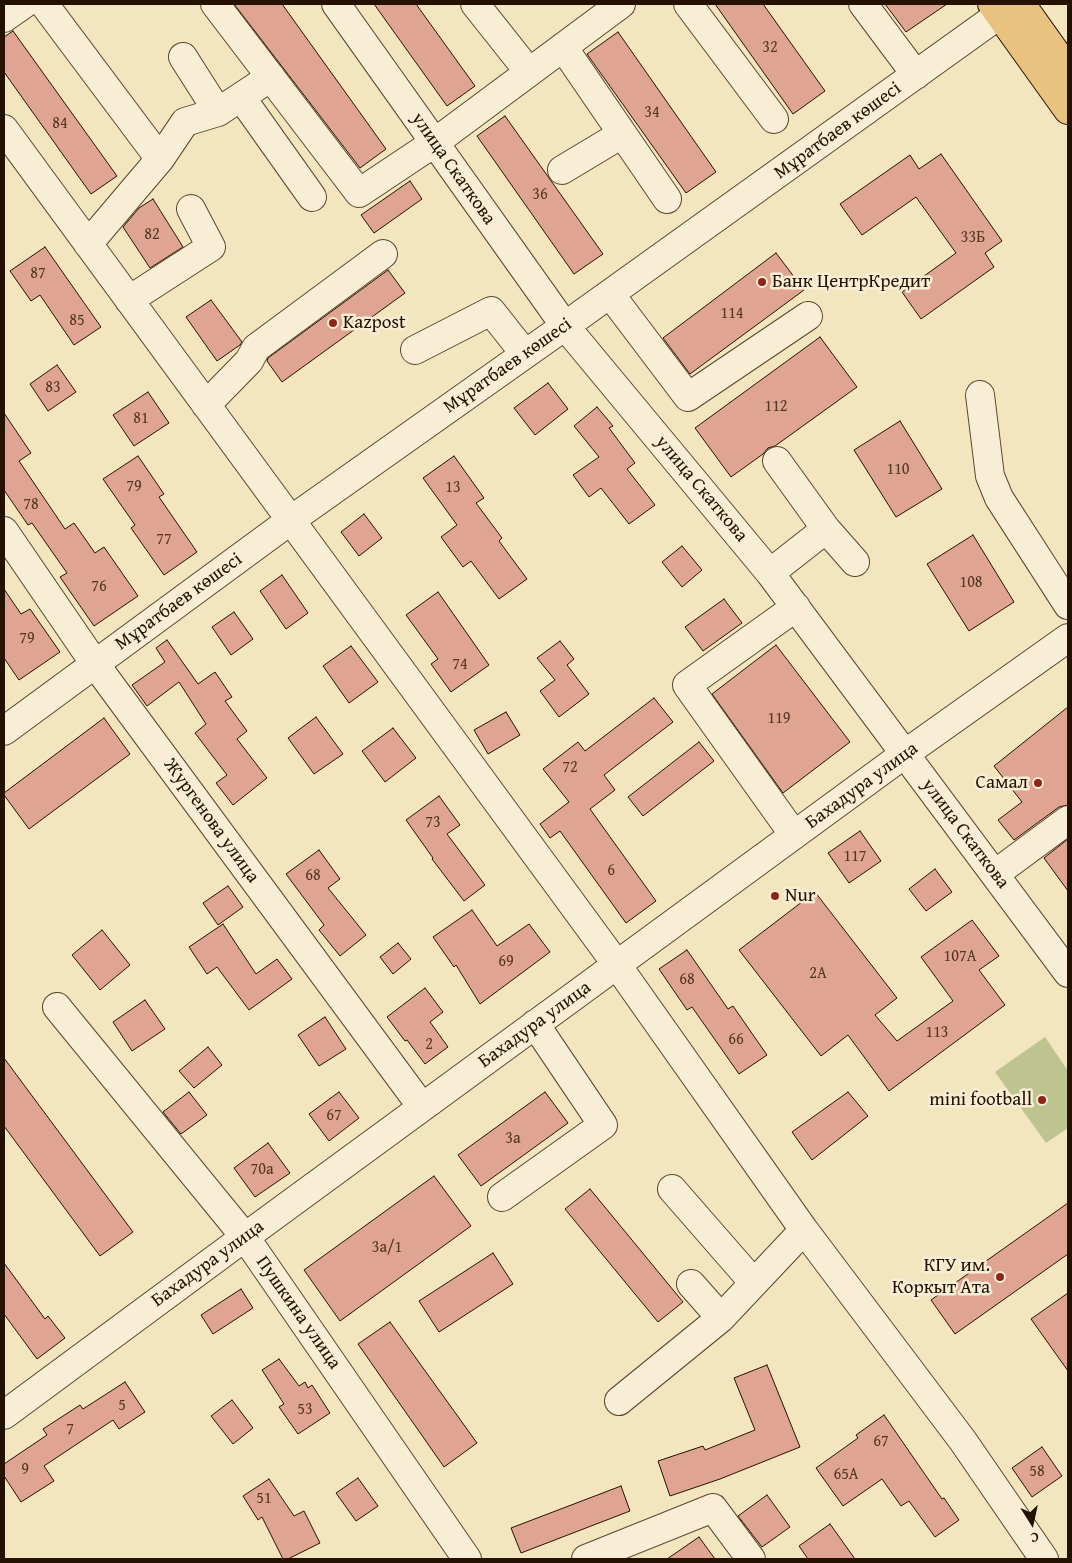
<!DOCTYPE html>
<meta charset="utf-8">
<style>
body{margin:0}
#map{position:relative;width:1072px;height:1563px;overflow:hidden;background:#f3e5be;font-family:"Gentium Book Plus",serif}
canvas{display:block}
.frame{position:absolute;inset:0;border:5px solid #251100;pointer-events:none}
.north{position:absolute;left:1007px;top:1498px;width:50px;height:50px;-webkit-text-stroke:4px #f7eed5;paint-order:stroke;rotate:170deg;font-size:14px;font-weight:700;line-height:20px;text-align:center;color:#251100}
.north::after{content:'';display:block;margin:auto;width:18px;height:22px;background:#251100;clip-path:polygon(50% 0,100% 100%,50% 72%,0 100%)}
</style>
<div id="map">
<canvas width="1072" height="1563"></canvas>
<div class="frame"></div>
<div class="north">С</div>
</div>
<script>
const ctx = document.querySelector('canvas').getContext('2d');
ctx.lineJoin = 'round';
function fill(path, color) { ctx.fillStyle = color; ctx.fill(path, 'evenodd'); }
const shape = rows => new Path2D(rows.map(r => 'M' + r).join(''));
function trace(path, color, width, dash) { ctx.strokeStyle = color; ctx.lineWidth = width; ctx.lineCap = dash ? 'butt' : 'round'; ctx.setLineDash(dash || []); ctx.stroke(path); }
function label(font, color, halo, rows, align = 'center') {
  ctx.font = font + ' "Gentium Book Plus",serif'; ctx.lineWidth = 5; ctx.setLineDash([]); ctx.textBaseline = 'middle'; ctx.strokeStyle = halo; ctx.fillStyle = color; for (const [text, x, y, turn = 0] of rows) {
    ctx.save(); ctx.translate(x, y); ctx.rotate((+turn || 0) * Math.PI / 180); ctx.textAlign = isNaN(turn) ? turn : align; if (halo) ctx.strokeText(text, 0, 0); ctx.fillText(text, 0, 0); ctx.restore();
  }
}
fill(shape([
 [1045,1037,1068,1071,1068,1128,1046,1143,995,1072]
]), '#bdc490');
const building = shape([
 [234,4,282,4,386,149,360,168,234,4],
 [374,4,416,4,475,86,447,106,374,4],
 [715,4,763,4,825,91,793,114,715,4],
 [885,4,947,4,906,32,885,4],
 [13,31,117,176,91,194,4,72,4,37,13,31],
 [618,32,716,172,686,193,587,54,618,32],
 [505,116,603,254,574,274,477,136,505,116],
 [941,154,1002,241,985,253,994,267,921,319,902,292,956,253,916,197,862,235,840,204,910,155,919,169,941,154],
 [410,181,422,199,374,233,361,215,410,181],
 [153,199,183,247,150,268,123,227,139,208,153,199],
 [45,247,101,327,74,345,40,295,31,301,10,271,45,247],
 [776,253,804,290,690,374,663,338,776,253],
 [388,270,405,293,282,382,267,361,268,358,388,270],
 [211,300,242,342,240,345,217,361,186,317,211,300],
 [820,337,857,387,775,446,768,448,763,454,731,477,695,428,820,337],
 [57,365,76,392,48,411,30,384,57,365],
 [548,383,568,409,535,435,514,408,548,383],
 [148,392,169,423,134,446,113,415,148,392],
 [597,407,613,426,609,428,635,463,627,469,655,505,629,524,601,488,589,497,573,475,599,457,574,426,597,407],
 [4,413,31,453,19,461,65,529,74,523,95,553,104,547,138,596,94,626,60,577,67,573,32,523,28,525,4,490,4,413],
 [900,421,942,489,896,517,854,450,900,421],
 [138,456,164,494,159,497,197,552,164,575,131,528,135,525,103,479,138,456],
 [454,456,484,498,476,503,502,538,499,541,527,579,499,599,471,561,463,567,441,537,457,525,423,478,454,456],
 [364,514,382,538,359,556,341,532,364,514],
 [973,535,1014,602,969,631,927,564,973,535],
 [682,546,702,570,682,587,662,562,682,546],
 [282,575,308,613,286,629,260,591,282,575],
 [4,589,21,614,30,609,60,652,19,680,4,658,4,589],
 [438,592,489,665,451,692,431,664,438,659,406,615,438,592],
 [724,599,742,623,703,651,685,627,724,599],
 [234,612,253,639,231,655,212,627,234,612],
 [167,640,198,684,215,672,232,697,225,701,247,731,237,739,267,778,233,805,216,783,227,775,195,733,206,724,179,682,147,706,132,685,165,662,156,648,167,640],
 [560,641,574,659,567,665,589,694,559,717,540,691,555,680,537,658,560,641],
 [776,645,850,742,783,793,712,694,776,645],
 [351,646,378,682,349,703,323,666,351,646],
 [654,698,673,722,604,775,615,790,590,809,656,901,626,923,560,831,550,838,540,824,569,802,543,769,578,742,585,751,654,698],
 [1068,707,1068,805,1059,807,1014,840,998,820,1022,802,994,766,1068,707],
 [506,712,520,735,488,754,474,730,506,712],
 [316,717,343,754,314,774,288,738,316,717],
 [104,718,130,754,29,829,4,795,4,793,104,718],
 [393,728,416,758,385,782,362,751,393,728],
 [699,742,714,761,643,816,628,797,699,742],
 [439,796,460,825,447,834,485,885,464,901,432,859,433,858,406,820,439,796],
 [860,831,881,861,849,883,828,853,860,831],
 [1068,839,1068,891,1044,858,1068,839],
 [319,850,340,879,328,888,366,935,340,956,319,930,324,925,286,874,319,850],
 [935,869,952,892,926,911,909,889,935,869],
 [228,886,243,907,218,925,203,903,228,886],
 [815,892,897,998,875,1015,897,1041,953,1001,921,957,972,920,999,956,979,970,1005,1005,889,1091,848,1035,821,1056,739,950,815,892],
 [472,910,497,946,529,924,550,952,480,1004,456,965,454,967,433,937,472,910],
 [223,924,256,974,277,959,292,979,249,1010,217,967,207,974,189,947,223,924],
 [102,930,130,965,100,990,72,955,102,930],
 [398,943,411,959,393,974,380,957,398,943],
 [687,950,728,1009,733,1006,767,1055,739,1074,692,1007,687,1010,659,969,687,950],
 [425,988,443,1012,430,1022,448,1047,425,1064,407,1040,405,1041,387,1017,425,988],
 [145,1000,165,1029,132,1051,113,1022,145,1000],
 [325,1017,346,1049,319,1066,298,1035,325,1017],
 [208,1047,222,1065,194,1088,179,1071,208,1047],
 [4,1058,133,1232,100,1256,4,1126,4,1058],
 [189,1092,207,1115,181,1134,163,1112,189,1092],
 [339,1092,359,1118,329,1141,309,1114,339,1092],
 [545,1092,568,1123,481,1186,458,1155,545,1092],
 [848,1092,868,1116,812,1160,792,1132,848,1092],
 [268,1143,290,1173,255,1197,234,1168,268,1143],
 [434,1176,471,1226,340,1321,304,1270,434,1176],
 [590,1189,683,1302,658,1322,565,1209,590,1189],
 [1068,1203,1068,1254,955,1334,931,1300,1068,1203],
 [493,1253,513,1284,439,1332,419,1301,493,1253],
 [4,1263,45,1319,48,1316,65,1338,37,1359,4,1314,4,1263],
 [241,1289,253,1308,213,1334,201,1315,241,1289],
 [1068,1293,1068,1371,1031,1319,1068,1293],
 [390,1322,477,1443,444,1467,358,1344,390,1322],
 [279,1359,299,1386,305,1382,308,1388,312,1385,330,1413,298,1434,279,1407,284,1404,262,1370,279,1359],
 [767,1365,800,1447,720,1479,670,1496,658,1461,703,1446,705,1450,755,1430,734,1378,767,1365],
 [125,1382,145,1412,119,1429,113,1420,44,1466,54,1481,21,1502,4,1476,4,1464,47,1435,43,1429,80,1405,83,1409,125,1382],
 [232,1400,253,1428,233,1444,211,1416,232,1400],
 [884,1415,942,1499,944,1498,959,1520,935,1537,909,1501,901,1506,882,1479,843,1506,816,1468,858,1438,856,1435,884,1415],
 [1042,1447,1062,1476,1032,1497,1012,1468,1042,1447],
 [358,1478,378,1506,356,1521,336,1493,358,1478],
 [269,1479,294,1516,304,1511,320,1543,288,1559,283,1559,262,1517,258,1520,243,1496,269,1479],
 [621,1486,630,1511,521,1553,511,1528,621,1486],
 [767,1495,790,1527,762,1547,738,1516,767,1495],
 [830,1524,855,1559,808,1559,799,1546,830,1524],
 [699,1537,715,1559,667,1559,699,1537]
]);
fill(building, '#dfa492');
trace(building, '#251100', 1);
const minor = shape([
 [44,4,160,159],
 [215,4,359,193,434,143,621,4],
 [336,4,565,326,770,573,1068,973],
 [475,4,529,72],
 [688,4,774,119],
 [863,4,916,75],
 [4,18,24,4],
 [563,47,667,199],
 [183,57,218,112],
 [241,97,312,197],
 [4,129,617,965,804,1230,963,1441,1044,1559],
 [562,170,622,134],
 [88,244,160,159,185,122,218,112,271,77],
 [610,294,688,397,808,316],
 [129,300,211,247,191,209],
 [415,350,491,311,525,354],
 [980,395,990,476,999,498,1068,605],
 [206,405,249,361,256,348,383,254],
 [826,529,855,562],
 [4,531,95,664,422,1107],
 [770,573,826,529,777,461],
 [4,731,291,520,565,326,1014,4],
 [794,835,687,685,796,607],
 [995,874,1068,820],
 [57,1007,245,1237,467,1559],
 [672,1189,754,1283],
 [502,1197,603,1125,535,1024],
 [691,1284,721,1318],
 [619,1401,721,1318,804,1230],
 [4,1415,245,1237,906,753,1068,638],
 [586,1559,713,1508,751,1559]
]);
const major = shape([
 [992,4,1068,110],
 [1021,4,1068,70]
]);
trace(minor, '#584630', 30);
trace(major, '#251100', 30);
trace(minor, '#f7eed5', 28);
trace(major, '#eac27f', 28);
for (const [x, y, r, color] of [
 [762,282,5,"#8f2418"],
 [333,323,5,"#8f2418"],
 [1038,783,5,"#8f2418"],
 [775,896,5,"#8f2418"],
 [1042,1100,5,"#8f2418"],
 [1000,1277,5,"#8f2418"]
]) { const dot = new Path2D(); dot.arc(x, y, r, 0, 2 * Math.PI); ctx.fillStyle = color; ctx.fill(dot); trace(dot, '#f7eed5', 2); }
label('16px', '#543624', null, [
 ["32",770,48],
 ["34",652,113],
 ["84",60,124],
 ["36",540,195],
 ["82",152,235],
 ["33Б",973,238],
 ["87",38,274],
 ["114",732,314],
 ["85",77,321],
 ["83",53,388],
 ["112",776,407],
 ["81",141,419],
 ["110",898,470],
 ["79",134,487],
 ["13",453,488],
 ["78",31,505],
 ["77",164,540],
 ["108",971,583],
 ["76",99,587],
 ["79",27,639],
 ["74",460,665],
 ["119",779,719],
 ["72",570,768],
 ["73",433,823],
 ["117",855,857],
 ["6",611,871],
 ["68",313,876],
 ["107А",960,957],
 ["69",506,962],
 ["2А",818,974],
 ["68",687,980],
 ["113",937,1033],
 ["66",736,1040],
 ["2",429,1045],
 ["67",334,1116],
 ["3а",513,1139],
 ["70а",262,1170],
 ["3а/1",387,1248],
 ["5",122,1406],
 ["53",305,1410],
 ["7",70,1430],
 ["67",881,1442],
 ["9",25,1470],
 ["58",1037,1472],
 ["65А",846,1475],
 ["51",264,1499]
]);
label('19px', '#251100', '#f7eed5', [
 ["Мұратбаев көшесі",838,131,-36],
 ["улица Скаткова",453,169,55],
 ["Мұратбаев көшесі",508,366,-35],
 ["улица Скаткова",701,489,50],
 ["Мұратбаев көшесі",179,602,-36],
 ["Бахадура улица",862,786,-36],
 ["Жургенова улица",211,821,54],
 ["улица Скаткова",965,834,53],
 ["Бахадура улица",535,1025,-36],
 ["Бахадура улица",208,1264,-36],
 ["Пушкина улица",298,1313,55]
]);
label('19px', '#251100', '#f7eed5', [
 ["Банк ЦентрКредит",772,282],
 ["Kazpost",343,323],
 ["Самал",1028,783,"right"],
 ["Nur",785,896],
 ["mini football",1032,1100,"right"],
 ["КГУ им.",990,1266,"right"],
 ["Коркыт Ата",990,1288,"right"]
], 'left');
</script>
